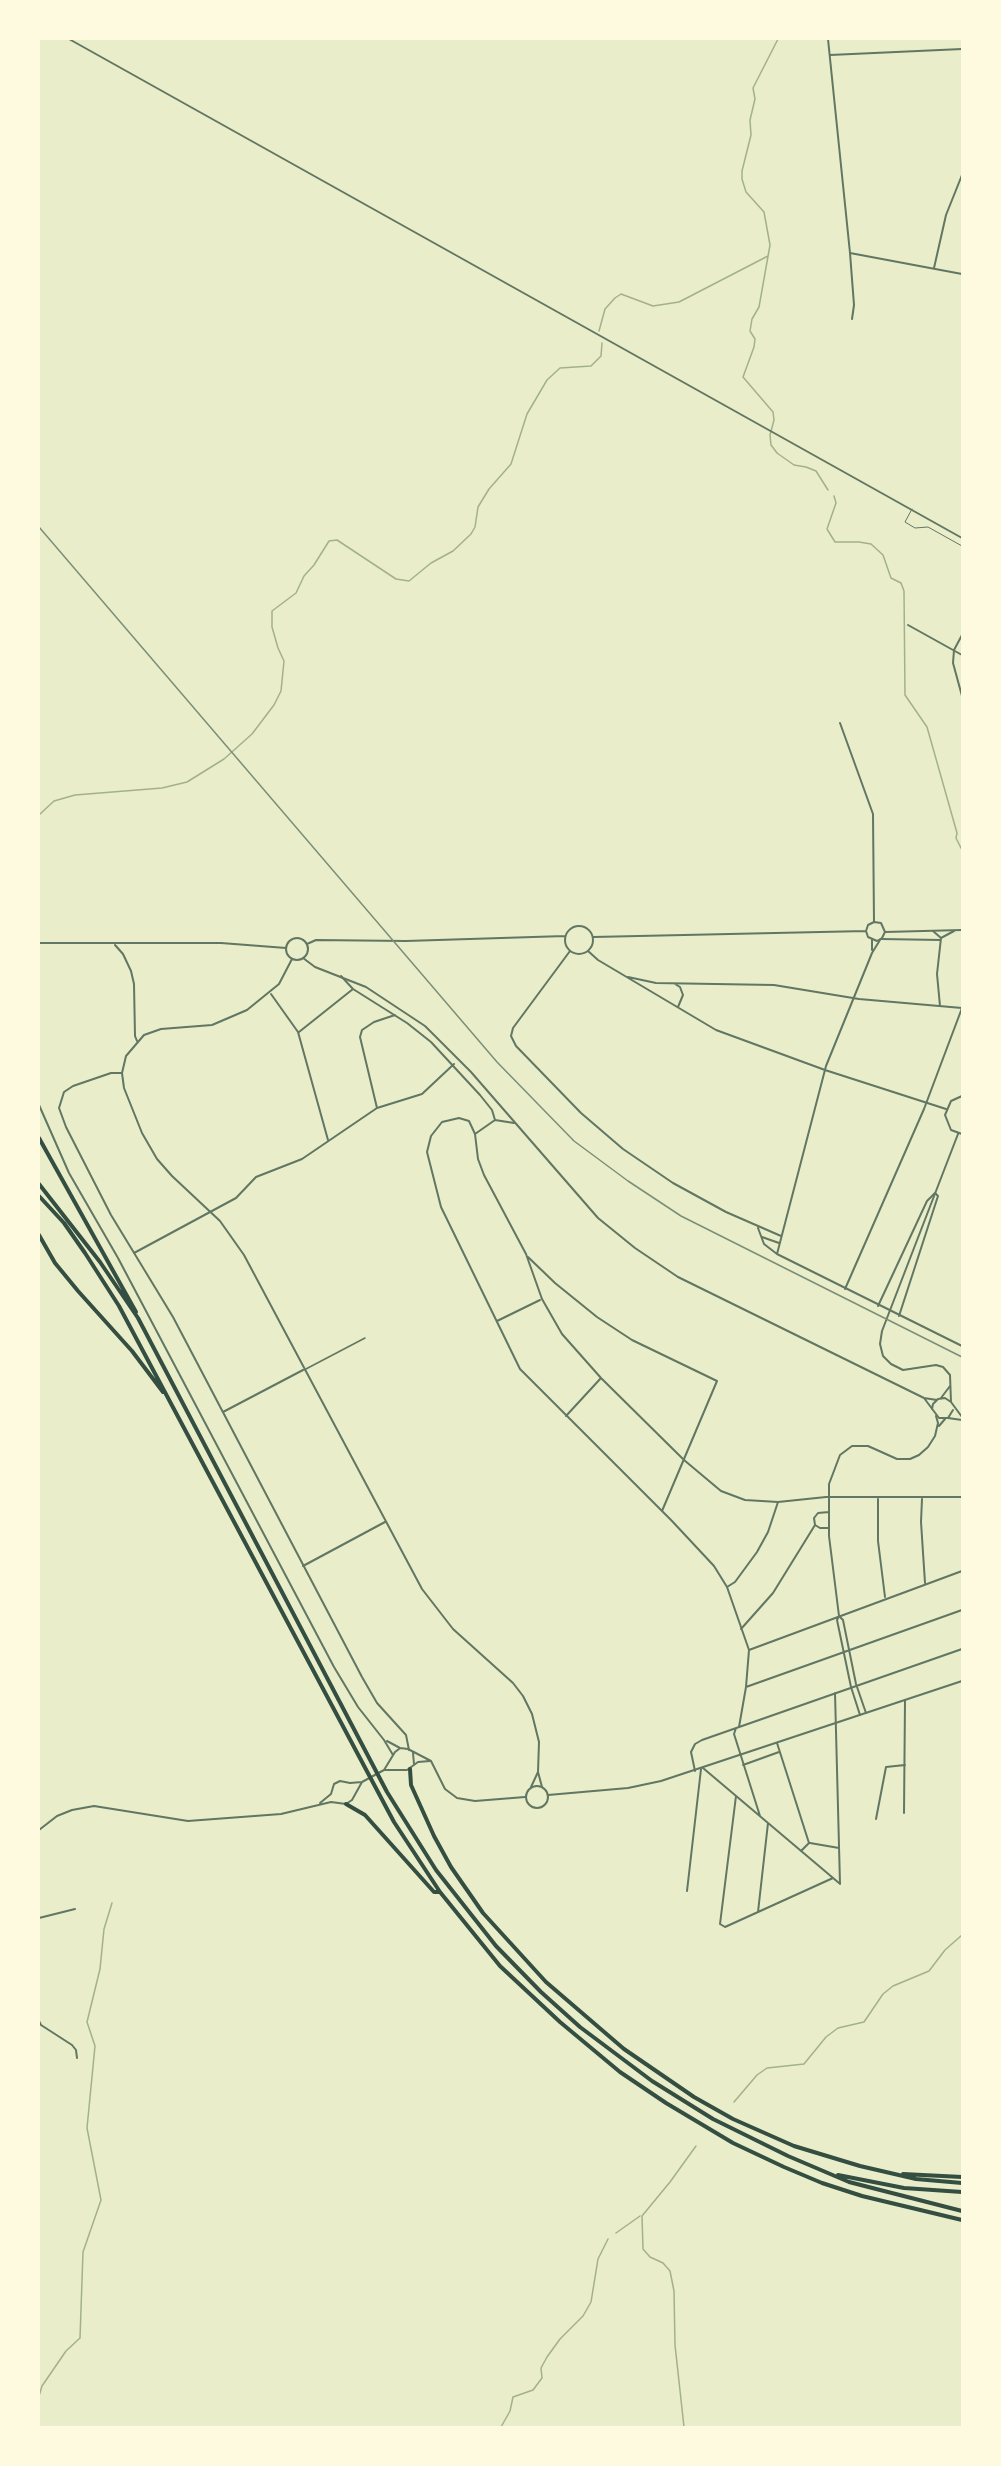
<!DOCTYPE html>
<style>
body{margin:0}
#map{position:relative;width:1001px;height:2466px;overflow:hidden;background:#e9edc9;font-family:"Work Sans",sans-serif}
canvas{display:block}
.frame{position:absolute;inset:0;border:40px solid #fefae0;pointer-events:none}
</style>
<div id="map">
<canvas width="1001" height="2466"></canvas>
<div class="frame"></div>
</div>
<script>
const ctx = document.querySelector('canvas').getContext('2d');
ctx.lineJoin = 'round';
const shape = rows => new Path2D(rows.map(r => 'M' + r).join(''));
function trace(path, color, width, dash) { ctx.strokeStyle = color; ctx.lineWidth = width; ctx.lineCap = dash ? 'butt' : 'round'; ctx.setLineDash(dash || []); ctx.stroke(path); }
trace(shape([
 [778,39,753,88,755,99,750,120,751,135,742,171,742,179,746,192,764,212,770,245,759,307,752,319,750,331,755,339,754,347,743,377,773,412,774,420,770,435,771,445,777,453,794,465,806,467,816,471,828,490],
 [599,331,605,309,615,298,621,294,653,306,679,302,768,256],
 [834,496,836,503,827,529,835,542,859,542,871,544,883,555,891,578,901,583,904,591,905,695,927,727,957,833,956,838,962,850],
 [39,815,54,801,75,795,162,788,187,782,224,759,252,734,274,705,281,691,284,661,278,648,272,627,272,611,296,593,304,576,314,565,329,541,337,540,396,579,409,581,431,563,453,551,471,534,475,527,478,507,489,489,511,464,527,414,547,380,560,368,591,366,601,356,602,343],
 [734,2102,757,2075,767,2068,804,2064,826,2037,838,2028,864,2022,883,1994,893,1986,929,1971,945,1950,962,1935],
 [616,2233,640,2216],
 [39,2396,42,2386,66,2351,80,2338,83,2252,101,2200,87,2128,95,2046,87,2022,100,1969,104,1929,112,1903],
 [501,2427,510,2411,513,2397,533,2390,542,2378,541,2368,547,2357,560,2339,583,2316,591,2302,598,2259,608,2239],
 [684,2427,675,2345,674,2291,670,2271,663,2263,650,2257,643,2249,642,2216,670,2182,696,2146]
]), '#a3b18a', 1.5);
trace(shape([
 [912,509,905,522,915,528,928,527,962,546]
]), '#617663', 1);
trace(shape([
 [304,1370,365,1338]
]), '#617663', 1.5);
trace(shape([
 [828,39,850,253,854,305,852,319],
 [830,55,962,49],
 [850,253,962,274],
 [934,268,946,215,962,175],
 [908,625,962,655],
 [840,723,873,814,874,922],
 [933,931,941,938,954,931],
 [881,939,941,940],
 [115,945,123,954,131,971,134,984,135,1036,137,1041],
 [872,950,872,940],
 [570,951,513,1028,511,1036,516,1046,581,1113,623,1149,673,1183,726,1212,781,1236],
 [588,951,598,960,716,1030,825,1070,946,1109],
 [292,959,279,984,247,1010,212,1025,161,1029,144,1035,126,1056,122,1073,124,1088,142,1133,157,1159,172,1176,220,1221,244,1255,422,1589,453,1629,513,1683,523,1696,532,1714,539,1742,538,1772,542,1787],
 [341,976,353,989,407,1023,431,1042,480,1095,492,1110,495,1120],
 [628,977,656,983,774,985,859,999,962,1008],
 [675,984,680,987,683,995,678,1007],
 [271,994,298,1032,328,1140],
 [940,1006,937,974,941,938],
 [299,1032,353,989],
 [122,1073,111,1073,73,1086,64,1092,59,1108,66,1127,111,1215,173,1317,362,1677,377,1703,406,1735,409,1750],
 [377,1108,360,1037,362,1030,374,1022,395,1015],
 [495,1120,514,1123],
 [475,1134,495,1120],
 [758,1228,764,1244,777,1254,962,1346],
 [762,1237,779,1243],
 [134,1253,236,1198,256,1177,302,1159,377,1108,422,1094,454,1064],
 [777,1254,826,1066,872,953,880,940],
 [528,1257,555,1283,597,1317,632,1340,717,1381,662,1511],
 [845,1289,924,1109,962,1008],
 [878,1306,927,1201,935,1193,938,1196,899,1316],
 [497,1321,540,1300],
 [223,1412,303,1370],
 [566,1416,601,1378],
 [939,1426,945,1419],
 [878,1499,878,1541,885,1597],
 [922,1499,921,1522,925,1583],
 [815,1525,814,1518,818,1513,829,1512],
 [815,1525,820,1528,829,1528],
 [303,1566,385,1522],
 [727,1587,735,1582,757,1552,768,1532,778,1502],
 [839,1616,843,1620,856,1684,866,1713],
 [741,1629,773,1593,815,1525],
 [749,1650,962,1571],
 [746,1687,962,1610],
 [835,1693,840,1884],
 [860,1715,851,1687,837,1620,839,1616,829,1536,829,1484,840,1455,852,1446,868,1446,897,1459,910,1459,919,1455,928,1447,935,1436,938,1423,936,1416],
 [739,1727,746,1687,749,1650,727,1587,714,1566,672,1521,520,1369,441,1207,427,1152,431,1136,442,1122,459,1118,469,1121,475,1134,478,1159,484,1175,526,1254,542,1299,562,1334,601,1378,684,1460,721,1491,745,1500,778,1502,826,1497,962,1497],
 [736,1728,734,1734,760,1816],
 [777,1743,809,1843,801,1851],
 [743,1765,779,1752],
 [703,1768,839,1883],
 [695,1771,691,1752,695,1744,702,1740,962,1649],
 [531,1787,538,1772],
 [736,1796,720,1924,725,1927,833,1878],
 [904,1813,905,1700],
 [876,1819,886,1767,905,1765],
 [810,1843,839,1848],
 [687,1891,701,1769],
 [758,1912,768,1823],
 [39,1918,75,1909],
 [39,2021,41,2025,72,2045,76,2050,77,2058]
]), '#617663', 2);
trace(shape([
 [69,39,962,538],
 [962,635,954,650,953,663,962,696],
 '565 940a14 14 0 1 1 28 0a14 14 0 1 1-28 0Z',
 [866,931,868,925,874,922,881,923,885,932],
 [866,931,868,937,877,941,882,938,885,932],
 [885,932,962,930],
 [593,937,866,931],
 '286 949a11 11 0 1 1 22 0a11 11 0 1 1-22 0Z',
 [39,943,221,943,286,948],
 [307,944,316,940,406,941,565,936],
 [303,958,315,967,366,987,425,1026,471,1072,598,1218,635,1248,678,1277,924,1398,937,1400],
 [962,1096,951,1101,945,1115,951,1130,962,1134],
 [39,1105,69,1173,118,1258,334,1667,358,1707,384,1740,393,1755],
 [958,1134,882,1331,880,1344,883,1356,891,1364,903,1370,936,1365,943,1367,950,1375,951,1402,962,1417],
 [924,1398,939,1418,948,1418,953,1410],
 [941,1398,950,1386],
 [932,1409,933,1404,938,1399,945,1398,951,1402],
 [948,1418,962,1420],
 [387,1741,400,1748,408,1749,431,1761,445,1789,457,1798,475,1801,525,1797],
 [413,1753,414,1764],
 [384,1770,395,1752,399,1749],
 '526 1797a11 11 0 1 1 22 0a11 11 0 1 1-22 0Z',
 [548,1795,628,1788,661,1781,962,1681],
 [320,1803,331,1794,334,1784,340,1781,350,1783,362,1782,384,1770,407,1770,418,1762,430,1761],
 [39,1830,57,1816,72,1810,94,1806,188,1821,281,1814,331,1802,346,1804,352,1800,362,1782]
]), '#617663', 2);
trace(shape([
 [39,1138,136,1312],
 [39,1184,100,1262,138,1318,387,1792,436,1870,496,1946,541,1992,580,2027,652,2081,713,2119,788,2156,849,2182,962,2211],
 [39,1196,64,1223,85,1253,119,1306,394,1822,440,1892,500,1966,560,2022,620,2072,666,2103,733,2143,784,2167,822,2183,862,2196,962,2220],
 [39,1235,55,1263,78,1291,132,1351,163,1392],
 [410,1769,411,1785,434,1836,451,1867,483,1913,546,1982,624,2049,694,2097,733,2119,794,2146,860,2166,916,2179,962,2183],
 [346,1804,365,1815,434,1892,440,1892],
 [903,2174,962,2177],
 [838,2175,904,2188,962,2192]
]), '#344e41', 4);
trace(shape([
 [39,527,497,1062,574,1141,628,1181,681,1216,962,1357]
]), '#7c8e77', 1.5);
</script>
